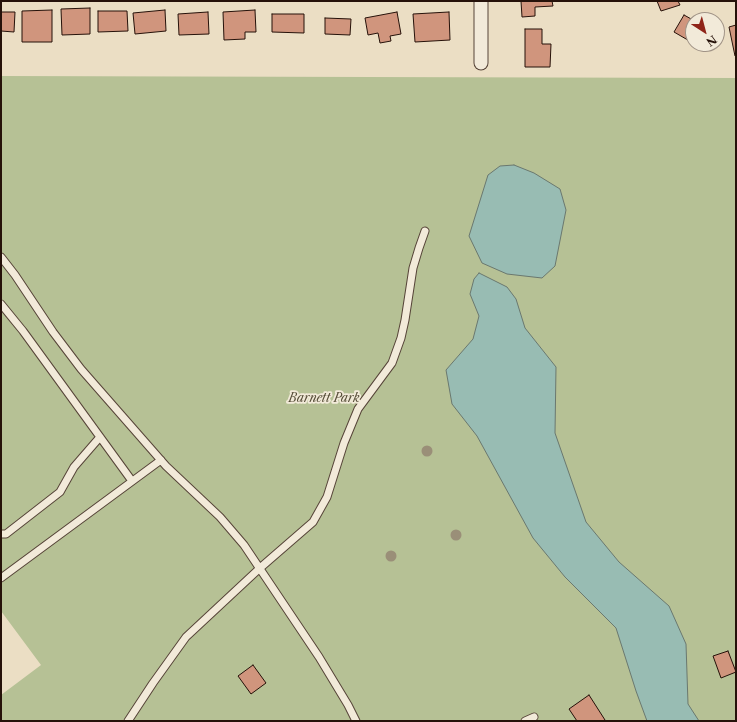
<!DOCTYPE html>
<style>
body{margin:0}
#map{position:relative;width:737px;height:722px;overflow:hidden;background:#ebdec4;font-family:"Libre Caslon Text",serif}
canvas{display:block}
.frame{position:absolute;inset:0;border:2px solid #251109;pointer-events:none}
.north{position:absolute;left:685px;top:12px;width:40px;height:40px;box-sizing:border-box;background:#f2ead9;border:1px solid #a09386;border-radius:50%;rotate:144deg;font-size:11px;font-weight:700;line-height:16px;text-align:center;color:#251109}
.north::after{content:'';display:block;margin:auto;width:14px;height:18px;background:#8f2418;clip-path:polygon(50% 0,100% 100%,50% 72%,0 100%)}
</style>
<div id="map">
<canvas width="737" height="722"></canvas>
<div class="frame"></div>
<div class="north">N</div>
</div>
<script>
const ctx = document.querySelector('canvas').getContext('2d');
ctx.lineJoin = 'round';
function fill(path, color) { ctx.fillStyle = color; ctx.fill(path, 'evenodd'); }
const shape = rows => new Path2D(rows.map(r => 'M' + r).join(''));
function trace(path, color, width, dash) { ctx.strokeStyle = color; ctx.lineWidth = width; ctx.lineCap = dash ? 'butt' : 'round'; ctx.setLineDash(dash || []); ctx.stroke(path); }
function label(font, color, halo, rows, align = 'center') {
  ctx.font = font + ' "Libre Caslon Text",serif'; ctx.lineWidth = 3.5; ctx.setLineDash([]); ctx.textBaseline = 'middle'; ctx.strokeStyle = halo; ctx.fillStyle = color; for (const [text, x, y, turn = 0] of rows) {
    ctx.save(); ctx.translate(x, y); ctx.rotate((+turn || 0) * Math.PI / 180); ctx.textAlign = isNaN(turn) ? turn : align; if (halo) ctx.strokeText(text, 0, 0); ctx.fillText(text, 0, 0); ctx.restore();
  }
}
fill(shape([
 [1,76,736,78,736,721,1,721,1,695,41,665,1,611]
]), '#b6c195');
const water = shape([
 [514,165,534,173,560,189,566,210,555,266,542,278,507,274,482,263,469,236,488,175,500,166,514,165],
 [479,273,507,287,516,299,525,328,556,367,555,433,586,522,619,562,669,606,686,644,688,704,699,721,647,721,636,691,616,628,565,577,533,538,477,436,452,404,446,370,473,339,479,316,470,294,474,279,479,273]
]);
fill(water, '#98bcb3');
trace(water, '#6a786f', 1);
const building = shape([
 [521,1,552,1,553,6,535,7,535,16,522,17,521,1],
 [657,1,678,1,680,5,661,11,657,1],
 [90,8,90,34,62,35,61,9,90,8],
 [52,10,52,42,22,42,22,11,52,10],
 [165,10,166,31,135,34,133,13,165,10],
 [255,10,256,32,245,32,245,39,224,40,223,12,255,10],
 [98,11,127,11,128,31,98,32,98,11],
 [1,12,15,12,14,32,1,31,1,12],
 [208,12,209,34,179,35,178,14,208,12],
 [397,12,401,34,390,36,391,41,380,43,378,33,368,35,365,18,397,12],
 [449,12,450,40,415,42,413,14,449,12],
 [272,14,304,14,304,33,272,32,272,14],
 [684,15,693,20,693,43,674,32,684,15],
 [325,18,351,19,350,35,325,34,325,18],
 [736,25,736,56,735,56,729,27,736,25],
 [525,29,542,29,542,44,551,44,550,67,525,67,525,29],
 [694,44,702,44,700,48,694,44],
 [728,651,736,672,721,678,713,656,728,651],
 [253,665,266,683,251,694,238,676,253,665],
 [589,695,605,720,603,721,577,721,569,709,589,695]
]);
fill(building, '#d0957d');
trace(building, '#251109', 1);
const service = shape([
 [1,257,15,275,53,332,81,369,166,466,220,517,244,545,319,657,348,705,356,721],
 [1,304,23,331,132,481],
 [1,534,6,534,60,492,74,467,100,437],
 [1,578,161,460],
 [128,721,153,683,186,637,260,568,313,522,327,497,344,443,358,409,392,363,401,338,405,320,413,268,419,248,425,231],
 [525,721,534,717]
]);
const minor = shape([
 [481,1,481,63]
]);
trace(service, '#564438', 9);
trace(minor, '#564438', 15);
trace(service, '#f2ead9', 7);
trace(minor, '#f2ead9', 13);
ctx.fillStyle = '#9a8f78';
for (const [x, y] of [
 [427,451],
 [456,535],
 [391,556]
]) { ctx.beginPath(); ctx.arc(x, y, 5.5, 0, 2 * Math.PI); ctx.fill(); }
label('italic 12px', '#584f3a', '#f2ead9', [
 ["Barnett Park",324,399]
]);
</script>
